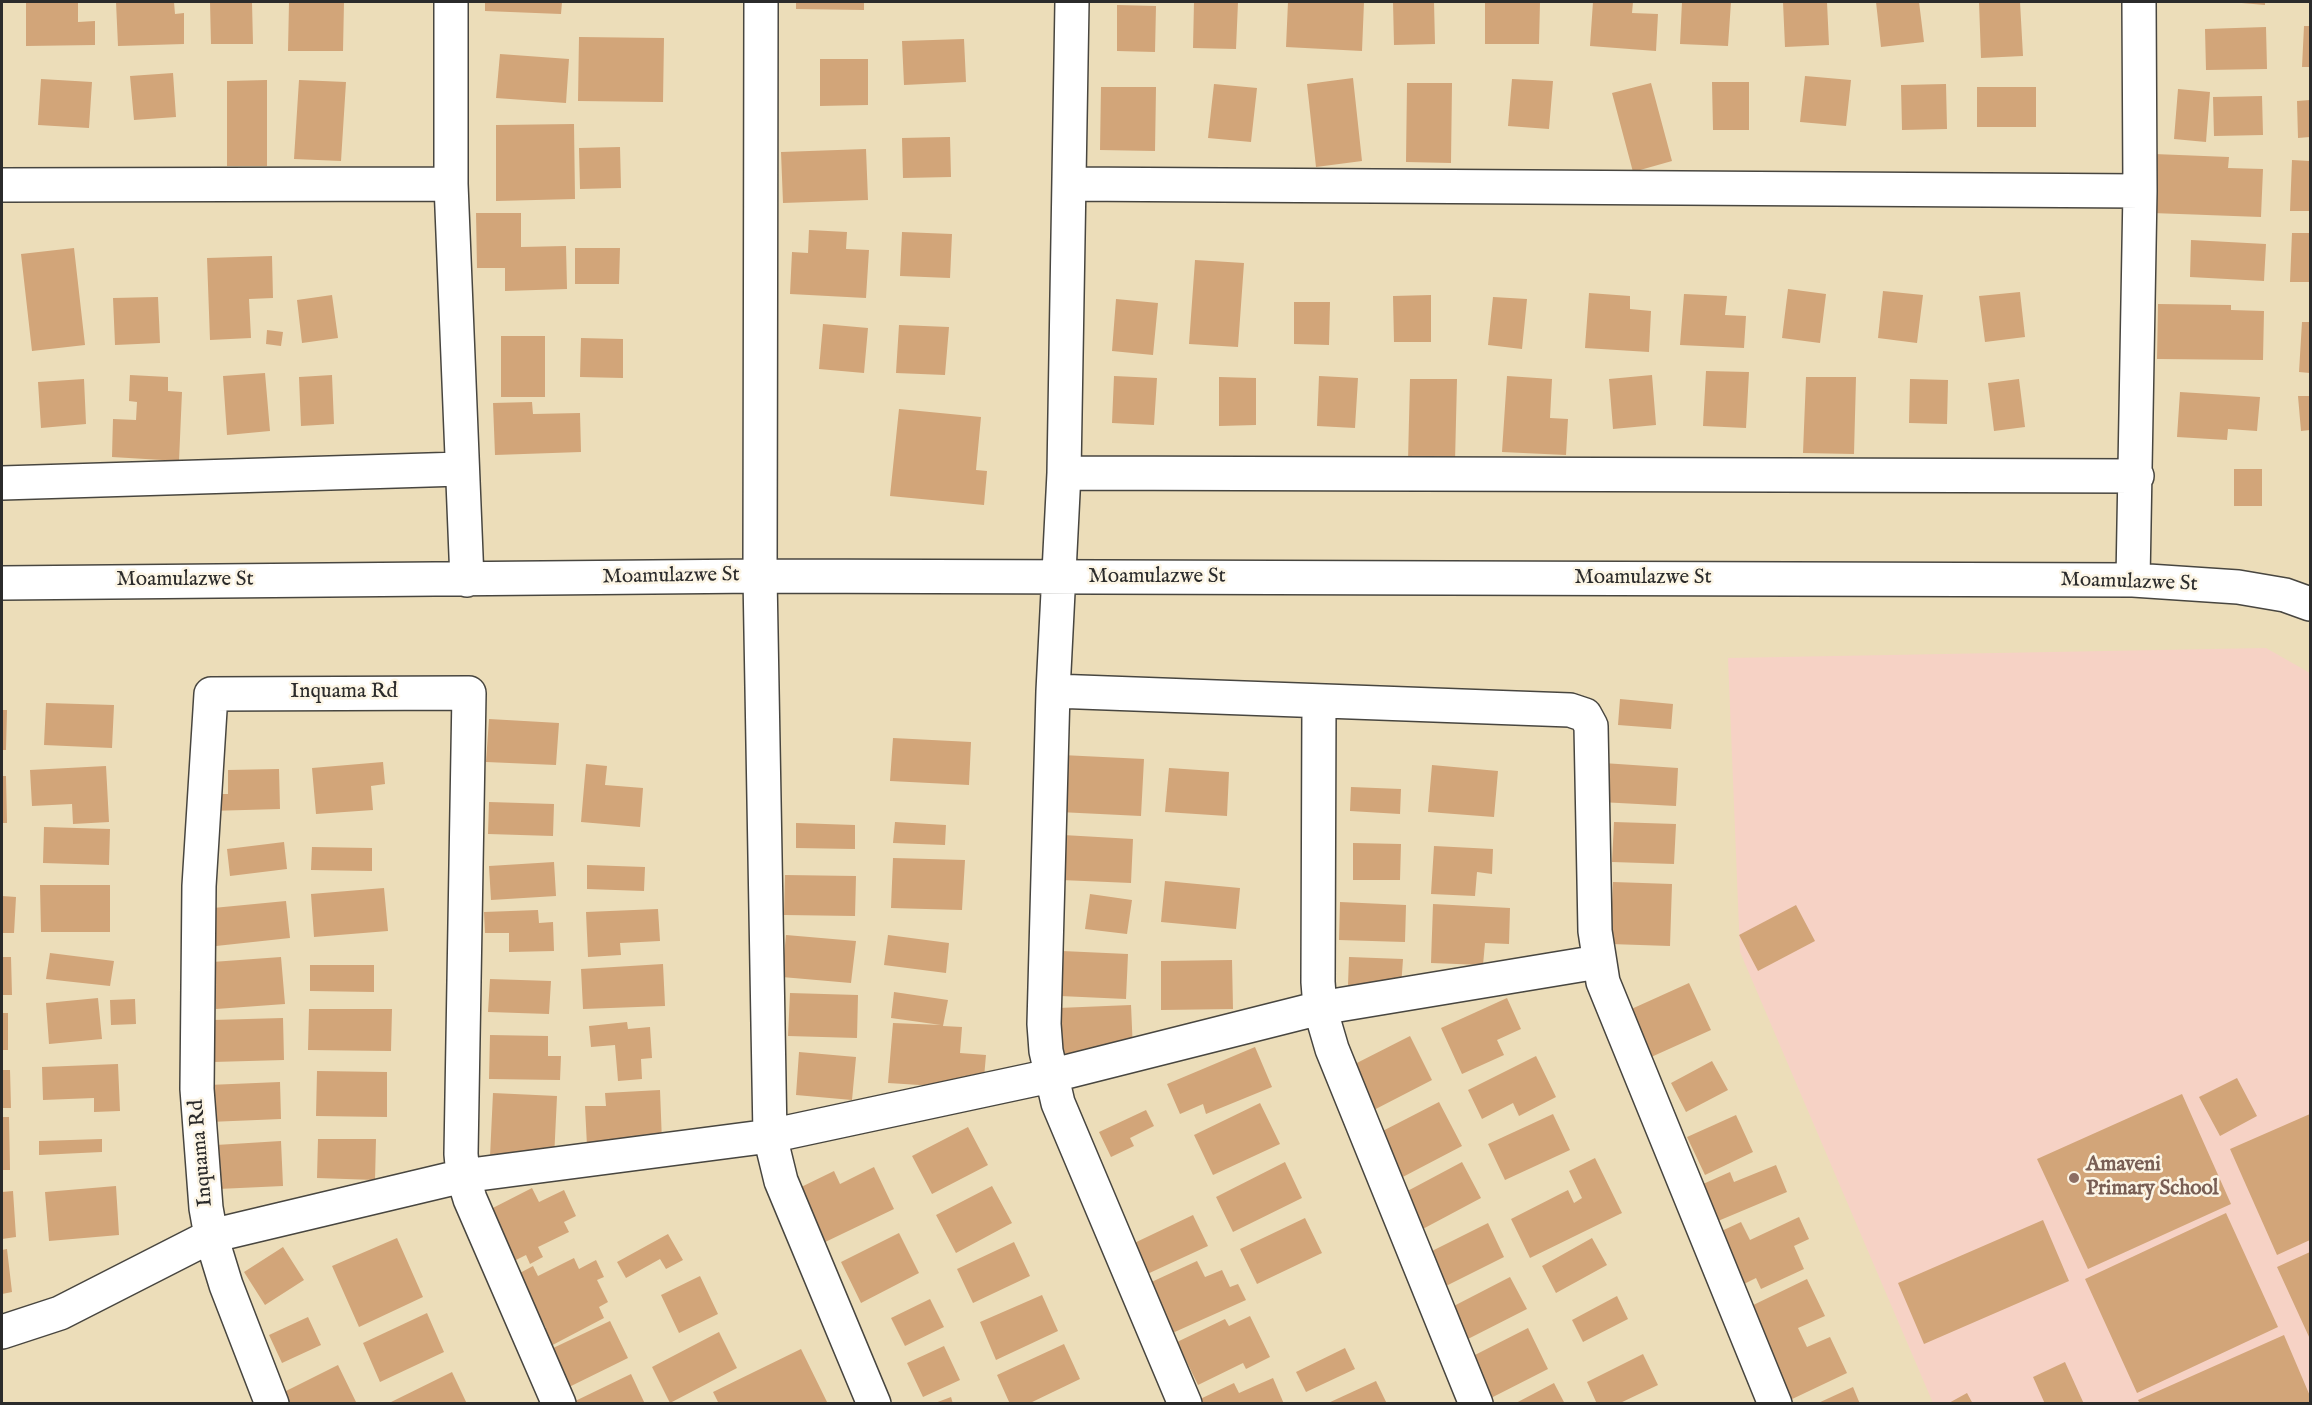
<!DOCTYPE html>
<style>
body{margin:0}
#map{position:relative;width:2312px;height:1405px;overflow:hidden;background:#ecddb9;font-family:"IM FELL English",serif}
canvas{display:block}
.frame{position:absolute;inset:0;border:3px solid #2b2b2b;pointer-events:none}
</style>
<div id="map">
<canvas width="2312" height="1405"></canvas>
<div class="frame"></div>
</div>
<script>
const ctx = document.querySelector('canvas').getContext('2d');
ctx.lineJoin = 'round';
function fill(path, color) { ctx.fillStyle = color; ctx.fill(path, 'evenodd'); }
const shape = rows => new Path2D(rows.map(r => 'M' + r).join(''));
function trace(path, color, width, dash) { ctx.strokeStyle = color; ctx.lineWidth = width; ctx.lineCap = dash ? 'butt' : 'round'; ctx.setLineDash(dash || []); ctx.stroke(path); }
function label(font, color, halo, rows, align = 'center') {
  ctx.font = font + ' "IM FELL English",serif'; ctx.lineWidth = 5; ctx.setLineDash([]); ctx.textBaseline = 'middle'; ctx.strokeStyle = halo; ctx.fillStyle = color; for (const [text, x, y, turn = 0] of rows) {
    ctx.save(); ctx.translate(x, y); ctx.rotate((+turn || 0) * Math.PI / 180); ctx.textAlign = isNaN(turn) ? turn : align; if (halo) ctx.strokeText(text, 0, 0); ctx.fillText(text, 0, 0); ctx.restore();
  }
}
fill(shape([
 [2266,648,2310,673,2310,1403,1933,1403,1740,952,1728,658]
]), '#f6d2c5');
fill(shape([
 [26,2,78,2,78,22,95,21,95,45,26,46],
 [116,2,174,2,175,14,184,13,184,44,118,46],
 [210,2,252,2,253,44,211,44],
 [289,2,344,2,343,51,288,51],
 [485,2,562,2,561,14,485,11],
 [796,2,864,2,864,10,796,9],
 [1194,2,1238,2,1236,49,1193,48],
 [1288,2,1364,2,1362,51,1286,47],
 [1393,2,1434,2,1435,44,1394,45],
 [1485,2,1540,2,1539,44,1485,44],
 [1593,2,1633,2,1632,13,1658,14,1656,51,1590,46],
 [1682,2,1731,2,1728,46,1680,44],
 [1783,2,1827,2,1829,45,1785,47],
 [1876,2,1919,2,1924,42,1881,47],
 [1979,2,2020,2,2023,56,1981,58],
 [2230,2,2265,2,2265,5],
 [1117,5,1156,6,1155,52,1117,51],
 [2304,26,2310,26,2310,67,2302,67],
 [2266,27,2267,69,2206,70,2205,29],
 [579,37,664,38,663,102,578,101],
 [964,39,966,82,904,85,902,41],
 [500,54,569,59,566,103,496,98],
 [820,59,868,59,868,105,820,106],
 [173,73,176,117,134,120,130,76],
 [1805,76,1851,80,1846,126,1800,122],
 [1353,78,1362,161,1316,167,1307,84],
 [41,79,92,82,89,128,38,125],
 [1512,79,1553,81,1549,129,1508,126],
 [267,80,267,166,227,166,227,81],
 [299,80,346,82,341,161,294,159],
 [1712,82,1749,82,1749,130,1713,130],
 [1407,83,1452,83,1451,163,1406,162],
 [1651,83,1672,161,1633,172,1612,93],
 [1214,84,1257,88,1251,142,1208,138],
 [1946,84,1947,129,1902,130,1901,85],
 [1101,87,1156,87,1155,151,1100,150],
 [1977,87,2036,87,2036,127,1977,127],
 [2178,89,2210,92,2206,142,2174,139],
 [2262,96,2263,135,2214,136,2213,97],
 [2310,100,2310,137,2298,138,2297,101],
 [574,124,575,199,496,201,496,125],
 [950,137,951,177,903,178,902,138],
 [620,147,621,188,580,189,579,148],
 [866,149,868,200,783,203,781,152],
 [2154,154,2229,157,2228,168,2263,169,2261,217,2152,213],
 [2292,160,2310,161,2310,211,2290,211],
 [476,213,521,213,521,247,566,246,567,289,505,291,505,268,477,268],
 [809,230,847,232,846,249,869,250,866,298,790,294,792,252,808,253],
 [902,232,952,234,950,278,900,276],
 [2292,233,2310,233,2310,282,2290,282],
 [2191,240,2266,244,2264,281,2190,277],
 [74,248,85,345,32,351,21,254],
 [575,248,620,248,619,284,575,284],
 [272,256,273,298,249,299,251,338,210,340,207,258],
 [1195,260,1244,263,1238,347,1189,344],
 [1788,289,1826,294,1820,343,1782,338],
 [1883,291,1923,295,1917,343,1878,338],
 [2020,292,2025,337,1985,342,1979,296],
 [1589,293,1630,296,1630,309,1651,311,1649,352,1585,348],
 [1684,294,1727,296,1725,315,1746,316,1744,348,1680,345],
 [332,295,338,338,302,343,297,300],
 [1431,295,1431,342,1394,342,1393,296],
 [158,297,160,343,115,345,113,298],
 [1493,297,1527,299,1522,349,1488,345],
 [1116,299,1158,303,1153,355,1112,351],
 [1294,302,1330,302,1329,345,1294,344],
 [2158,304,2231,305,2231,310,2264,311,2263,360,2157,359],
 [2302,322,2310,322,2310,373,2299,372],
 [823,324,868,328,864,373,819,369],
 [899,325,949,327,945,375,896,373],
 [267,330,283,332,281,346,266,344],
 [501,336,545,336,545,397,501,397],
 [581,338,623,339,623,378,580,377],
 [1706,371,1749,372,1746,428,1703,426],
 [265,373,270,431,227,435,223,376],
 [130,375,168,377,168,391,182,392,179,461,112,457,113,419,136,420,137,402,129,401],
 [332,375,334,424,301,426,299,377],
 [1652,375,1656,425,1613,429,1609,379],
 [1114,376,1157,378,1154,425,1112,423],
 [1319,376,1358,378,1355,428,1317,426],
 [1507,376,1552,379,1550,418,1568,419,1566,455,1502,452],
 [1219,377,1256,378,1256,425,1219,426],
 [1806,377,1856,377,1854,454,1803,453],
 [84,379,86,424,41,428,38,382],
 [1410,379,1457,379,1455,462,1408,461],
 [1910,379,1948,380,1947,424,1909,423],
 [2019,379,2025,427,1994,431,1988,383],
 [2180,392,2260,397,2257,431,2228,429,2227,440,2177,437],
 [2298,396,2310,396,2310,430,2301,431],
 [532,402,533,414,580,413,581,452,495,455,493,403],
 [899,409,981,417,976,470,987,471,984,505,890,496],
 [2234,469,2262,469,2262,506,2234,506],
 [1620,699,1673,704,1671,729,1618,725],
 [46,703,114,705,112,748,44,745],
 [2,710,7,710,6,750,2,750],
 [489,719,559,723,556,765,486,762],
 [893,738,971,742,969,785,890,781],
 [1062,755,1144,759,1141,816,1059,812],
 [383,762,385,784,371,786,373,810,316,814,312,768],
 [1603,763,1678,768,1676,806,1600,802],
 [586,764,607,766,605,785,643,788,640,827,581,822],
 [1432,765,1498,771,1494,817,1428,812],
 [106,766,109,822,73,824,72,804,32,806,30,770],
 [1169,768,1229,772,1227,816,1165,812],
 [279,769,280,809,209,811,209,794,228,794,228,770],
 [2,776,6,776,7,823,2,823],
 [1351,787,1401,789,1400,814,1350,811],
 [489,802,554,804,553,836,488,834],
 [895,822,946,825,945,845,893,843],
 [1614,822,1676,824,1674,864,1612,862],
 [796,823,855,825,855,849,796,848],
 [44,827,110,829,109,865,43,863],
 [1063,835,1133,839,1131,883,1061,880],
 [284,842,287,869,230,876,227,849],
 [1353,843,1401,844,1400,880,1353,880],
 [1434,846,1493,849,1492,874,1477,872,1475,896,1431,894],
 [312,847,372,848,372,871,311,870],
 [893,858,965,860,962,910,891,908],
 [554,862,556,896,491,900,489,866],
 [587,865,645,867,644,891,587,889],
 [785,875,856,876,855,916,784,915],
 [1165,881,1240,888,1236,929,1161,922],
 [1613,882,1672,884,1670,946,1610,944],
 [40,885,110,885,110,932,41,932],
 [384,888,388,931,314,937,311,894],
 [1090,894,1132,900,1127,934,1085,929],
 [2,896,16,897,14,933,2,933],
 [286,901,290,938,216,946,213,908],
 [1340,902,1406,905,1405,942,1339,940],
 [1433,904,1510,908,1509,944,1485,943,1483,965,1431,963],
 [1796,905,1815,941,1758,971,1739,935],
 [658,909,660,941,620,943,621,955,588,957,586,912],
 [538,910,539,923,553,922,554,951,509,952,509,933,485,933,484,912],
 [786,935,856,941,851,983,782,977],
 [888,935,949,943,946,973,884,965],
 [1062,951,1128,954,1126,999,1060,996],
 [50,953,114,961,110,986,46,979],
 [2,957,11,957,12,995,2,995],
 [281,957,285,1004,216,1009,212,962],
 [1349,957,1403,959,1401,987,1348,985],
 [1232,960,1233,1009,1161,1010,1161,961],
 [663,964,665,1006,583,1009,581,969],
 [310,965,374,965,374,992,310,991],
 [490,979,551,981,549,1014,488,1012],
 [1689,983,1711,1030,1649,1058,1627,1011],
 [894,992,948,1000,943,1026,962,1027,960,1053,986,1055,983,1089,888,1083,893,1023,941,1025,891,1018],
 [790,993,858,995,857,1038,788,1036],
 [98,998,102,1039,49,1044,46,1003],
 [1507,998,1521,1029,1497,1040,1504,1055,1462,1074,1441,1028],
 [135,999,136,1024,111,1025,110,1000],
 [1131,1005,1133,1051,1060,1054,1058,1008],
 [309,1009,392,1009,391,1051,308,1050],
 [2,1013,8,1013,8,1050,2,1050],
 [283,1018,284,1060,213,1062,212,1020],
 [627,1022,628,1029,650,1027,652,1058,641,1059,642,1079,618,1081,615,1045,591,1047,589,1026],
 [490,1035,548,1036,548,1056,561,1056,560,1080,489,1079],
 [1410,1036,1432,1080,1368,1113,1345,1069],
 [1255,1047,1272,1087,1206,1114,1203,1104,1180,1114,1167,1084],
 [799,1052,856,1057,852,1100,796,1095],
 [1536,1056,1556,1097,1519,1116,1513,1103,1482,1119,1468,1090],
 [1712,1061,1728,1090,1686,1112,1671,1083],
 [118,1064,120,1111,94,1112,94,1098,43,1100,42,1067],
 [2,1070,10,1070,11,1108,2,1108],
 [317,1071,387,1072,387,1117,316,1116],
 [2237,1078,2257,1116,2220,1136,2199,1097],
 [280,1082,281,1119,209,1122,208,1085],
 [660,1090,662,1142,587,1146,585,1106,606,1106,605,1093],
 [493,1093,557,1096,554,1159,490,1157],
 [2182,1094,2231,1204,2088,1269,2037,1159],
 [1439,1102,1462,1146,1397,1180,1373,1136],
 [1260,1103,1280,1144,1213,1175,1194,1135],
 [1146,1110,1154,1126,1130,1138,1134,1146,1111,1157,1099,1132],
 [1553,1114,1570,1150,1505,1180,1488,1144],
 [2310,1114,2310,1240,2277,1255,2230,1149],
 [1736,1115,1753,1152,1705,1175,1687,1137],
 [2,1117,9,1117,10,1170,2,1170],
 [968,1127,988,1165,932,1194,912,1156],
 [102,1139,102,1152,39,1155,39,1141],
 [318,1139,376,1139,375,1180,317,1178],
 [281,1141,283,1186,218,1189,216,1145],
 [1595,1158,1622,1213,1530,1258,1511,1219,1568,1190,1574,1203,1582,1198,1569,1171],
 [1285,1162,1302,1198,1233,1232,1216,1197],
 [1462,1162,1481,1198,1419,1231,1400,1195],
 [1776,1165,1787,1192,1718,1221,1703,1184,1730,1172,1734,1182],
 [874,1167,894,1209,819,1245,793,1191,834,1171,840,1184],
 [116,1186,119,1235,49,1241,45,1192],
 [992,1186,1012,1223,956,1253,936,1215],
 [532,1188,539,1202,564,1190,576,1216,564,1222,569,1232,538,1247,543,1257,530,1264,526,1255,510,1263,485,1212],
 [13,1191,16,1237,2,1239,2,1192],
 [2226,1213,2278,1327,2137,1393,2085,1279],
 [1193,1215,1208,1246,1143,1276,1128,1246],
 [1799,1217,1809,1239,1794,1246,1804,1269,1761,1289,1756,1278,1738,1287,1713,1235,1741,1222,1750,1240],
 [1305,1218,1322,1253,1257,1284,1240,1249],
 [2043,1220,2069,1281,1924,1344,1898,1283],
 [1488,1223,1504,1257,1446,1286,1430,1252],
 [899,1233,919,1273,861,1303,841,1262],
 [668,1234,683,1260,666,1269,660,1259,626,1278,617,1262],
 [397,1238,423,1297,359,1327,332,1266],
 [1592,1238,1607,1265,1556,1293,1542,1266],
 [1014,1242,1030,1276,973,1303,957,1269],
 [283,1247,304,1280,265,1305,244,1272],
 [7,1249,12,1292,2,1294,2,1250],
 [2310,1252,2310,1339,2277,1267],
 [574,1258,579,1269,596,1260,604,1277,597,1280,608,1302,599,1307,604,1318,543,1350,535,1334,546,1328,518,1274,533,1266,538,1276],
 [1197,1261,1205,1277,1222,1270,1230,1287,1238,1284,1246,1300,1168,1335,1145,1285],
 [700,1276,718,1314,679,1333,661,1295],
 [1510,1277,1527,1309,1464,1341,1448,1309],
 [1807,1279,1825,1316,1798,1328,1807,1347,1830,1337,1847,1373,1788,1401,1745,1309],
 [1042,1295,1058,1331,996,1360,980,1322],
 [1617,1296,1628,1319,1583,1342,1572,1320],
 [930,1299,944,1327,905,1346,891,1318],
 [427,1313,444,1352,380,1382,363,1343],
 [1250,1316,1270,1357,1246,1369,1243,1363,1198,1385,1177,1342,1225,1319,1229,1326],
 [308,1317,321,1345,282,1363,269,1335],
 [610,1321,628,1358,567,1388,549,1350],
 [1528,1328,1548,1369,1489,1399,1469,1358],
 [719,1332,737,1368,670,1403,652,1367],
 [2284,1335,2310,1396,2310,1404,2140,1404,2138,1400],
 [1064,1344,1080,1379,1028,1404,1010,1404,997,1375],
 [944,1346,960,1380,923,1397,907,1363],
 [1345,1348,1355,1369,1306,1392,1296,1372],
 [801,1349,828,1404,719,1404,713,1392],
 [1643,1354,1658,1385,1618,1404,1597,1404,1587,1382],
 [2065,1362,2084,1404,2045,1404,2033,1377],
 [338,1365,356,1402,279,1404,276,1396],
 [452,1372,467,1404,387,1404],
 [631,1374,645,1404,569,1404],
 [1273,1378,1284,1404,1199,1404,1198,1400,1234,1383,1239,1393],
 [1376,1381,1387,1404,1326,1404],
 [1554,1383,1565,1404,1514,1404],
 [1853,1387,1860,1404,1816,1404],
 [1967,1393,1973,1404,1947,1404],
 [951,1397,953,1404,935,1404,935,1403]
]), '#d2a579');
const minor = shape([
 [451,2,451,184,467,580],
 [761,2,760,576,770,1136,781,1181,874,1404],
 [1072,2,1064,473,1053,691,1044,1024,1046,1051,1058,1103,1185,1404],
 [1069,184,2140,191],
 [2,185,451,184],
 [1064,473,2137,476],
 [2,483,461,469],
 [2133,580,2140,191,2139,2],
 [2,583,760,576,2133,580,2238,587,2285,595,2310,604],
 [1053,691,1570,710,1585,715,1591,726,1595,931,1603,982,1775,1404],
 [1319,701,1318,982,1320,1008,1332,1049,1476,1404],
 [2,1332,60,1313,211,1236,463,1176,770,1136,1050,1076,1320,1008,1598,962],
 [272,1404,226,1285,211,1236,206,1208,197,1089,199,886,211,694,469,693,461,1154,463,1176,470,1199,559,1404]
]);
trace(minor, '#484640', 36);
trace(minor, '#fff', 33);
for (const [x, y, r, color] of [
 [2074,1178,6,"#8d6e63"]
]) { const dot = new Path2D(); dot.arc(x, y, r, 0, 2 * Math.PI); ctx.fillStyle = color; ctx.fill(dot); trace(dot, '#fcf5e5', 2); }
label('21px', '#2b2b2b', '#fcf5e5', [
 ["Moamulazwe St",671,577,-1],
 ["Moamulazwe St",1157,578],
 ["Moamulazwe St",1643,579],
 ["Moamulazwe St",185,581],
 ["Moamulazwe St",2129,583,2],
 ["Inquama Rd",344,693],
 ["Inquama Rd",202,1153,-95]
]);
label('bold 21px', '#785e54', '#fcf5e5', [
 ["Amaveni",2086,1166],
 ["Primary School",2086,1190]
], 'left');
</script>
